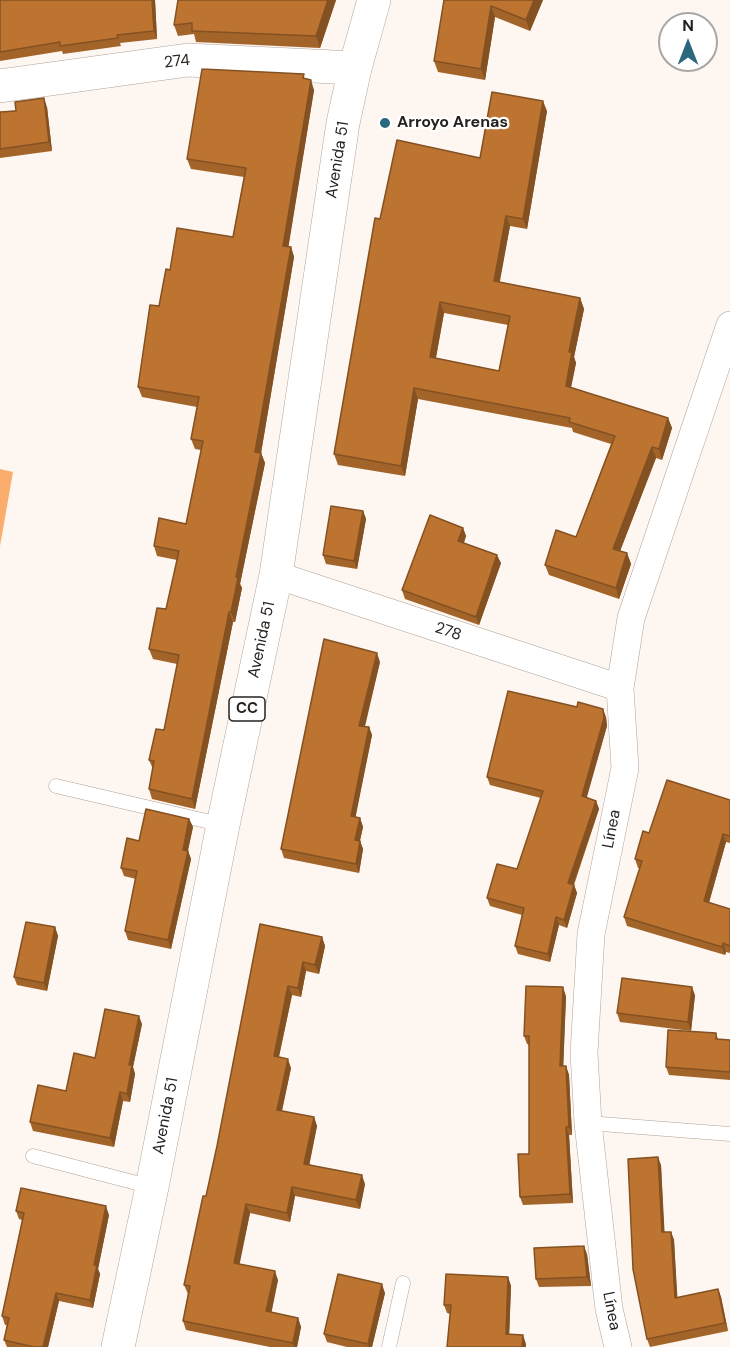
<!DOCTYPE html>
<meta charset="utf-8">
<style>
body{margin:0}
#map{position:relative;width:730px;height:1347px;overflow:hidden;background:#fef6f0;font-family:"DM Sans",sans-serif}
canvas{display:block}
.north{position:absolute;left:658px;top:12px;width:60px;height:60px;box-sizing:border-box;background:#fff;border:2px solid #a9a7a5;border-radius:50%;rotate:0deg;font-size:16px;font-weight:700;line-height:24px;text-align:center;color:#27221f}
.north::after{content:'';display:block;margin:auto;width:21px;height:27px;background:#29687d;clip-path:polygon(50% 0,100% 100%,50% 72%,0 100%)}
</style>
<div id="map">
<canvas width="730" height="1347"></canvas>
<div class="north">N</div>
</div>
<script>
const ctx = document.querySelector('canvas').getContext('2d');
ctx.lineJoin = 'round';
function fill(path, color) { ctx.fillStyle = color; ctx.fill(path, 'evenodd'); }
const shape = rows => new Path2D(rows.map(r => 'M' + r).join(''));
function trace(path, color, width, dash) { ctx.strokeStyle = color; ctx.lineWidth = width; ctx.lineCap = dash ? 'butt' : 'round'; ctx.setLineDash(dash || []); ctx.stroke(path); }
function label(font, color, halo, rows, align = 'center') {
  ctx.font = font + ' "DM Sans",sans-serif'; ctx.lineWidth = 4.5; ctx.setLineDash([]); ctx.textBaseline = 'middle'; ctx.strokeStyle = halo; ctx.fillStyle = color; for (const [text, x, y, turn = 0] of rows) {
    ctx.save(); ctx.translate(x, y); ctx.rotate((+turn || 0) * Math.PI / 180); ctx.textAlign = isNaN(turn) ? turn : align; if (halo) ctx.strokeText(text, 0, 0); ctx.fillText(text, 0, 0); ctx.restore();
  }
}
fill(shape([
 [0,469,13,472,0,546]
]), '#faad6c');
const lane = shape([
 [56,786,223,825],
 [588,1123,730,1134],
 [33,1156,152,1187],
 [389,1347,403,1283]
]);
const street = shape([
 [276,575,620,688],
 [618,1347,609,1309,588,1123,584,1053,591,934,625,768,620,688,631,618,730,325]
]);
const secondary = shape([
 [0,86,188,60,355,68]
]);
const primary = shape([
 [118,1347,152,1187,223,825,276,575,343,123,355,68,374,0]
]);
trace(lane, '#b0a399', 15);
trace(street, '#b0a399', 28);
trace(secondary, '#b0a399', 34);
trace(primary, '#b0a399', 34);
trace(lane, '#fff', 14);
trace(street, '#fff', 27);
trace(secondary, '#fff', 33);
trace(primary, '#fff', 33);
fill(shape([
 [0,0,155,0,157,39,120,43,121,46,63,54,62,51,0,61],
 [336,0,320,48,196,42,194,34,178,36,174,25],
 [445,0,543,0,530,31,495,17,485,80,438,72,434,61],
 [305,79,314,90,288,247,291,247,294,257,261,453,265,463,240,584,242,588,235,622,233,622,195,809,152,799,149,789,153,769,149,760,164,730,177,664,153,659,149,649,166,609,177,560,157,556,154,546,186,524,201,450,195,449,191,439,197,407,142,397,138,387,170,270,233,237,244,177,191,169,187,159],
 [47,107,52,151,0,158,0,112],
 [547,111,527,229,510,226,499,282,580,298,584,309,574,357,576,363,571,388,668,418,672,428,662,460,656,458,620,551,627,553,631,564,619,599,549,575,545,565,576,537,611,444,573,432,572,428,418,399,405,476,338,465,334,454,380,219,480,158],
 [444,313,508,325,499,371,436,358],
 [363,511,366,519,357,569,326,564,323,555],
 [463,528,466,536,464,543,501,563,479,625,405,599,402,590],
 [380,662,364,726,369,727,372,735,355,817,360,818,363,827,360,841,363,849,359,873,284,858,281,849],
 [606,717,607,726,586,797,596,801,599,809,574,885,577,893,567,928,559,925,550,962,518,954,515,946,522,915,490,906,487,898,517,869,541,798,490,785,487,777],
 [730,800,730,843,726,842,709,903,730,909,730,953,726,952,725,955,627,926,624,917,640,868,638,868,635,859],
 [189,819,193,827,188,851,191,859,171,949,128,940,125,931,136,879,124,876,121,868,139,841],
 [260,924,322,937,325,946,319,974,306,971,301,997,292,995,279,1057,291,1068,282,1111,314,1117,317,1126,309,1164,365,1184,360,1209,295,1196,290,1222,250,1213,239,1264,278,1280,271,1312,298,1318,301,1327,297,1347,270,1347,186,1330,183,1321,188,1294,184,1285,206,1196,217,1146],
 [55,927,58,936,47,991,17,985,14,977],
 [695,995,691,1031,620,1022,617,1013],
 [566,996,563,1066,566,1066,569,1075,572,1135,569,1135,573,1203,523,1205,520,1197,529,1154,529,1045,527,1044,524,1036],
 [142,1024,133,1067,135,1074,130,1102,123,1101,114,1147,33,1131,30,1122,66,1091,95,1058],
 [716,1033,718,1039,730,1040,730,1080,669,1075,666,1067],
 [661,1165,664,1232,671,1232,674,1240,677,1298,718,1289,721,1297,728,1331,650,1347,647,1339],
 [16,1211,109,1215,98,1269,100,1274,93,1308,59,1301,48,1347,7,1347,4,1340,7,1325,5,1325,2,1316,22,1220,19,1219],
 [587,1254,591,1286,539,1287,536,1279],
 [508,1277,511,1286,509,1334,526,1344,450,1314,447,1313,444,1305],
 [385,1293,372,1347,347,1347,327,1342,324,1334]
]), '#a3642a');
fill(shape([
 [152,0,155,0,157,39,154,31],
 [328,0,336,0,320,48,316,36],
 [534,0,543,0,530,31,526,20],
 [491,6,495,17,485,80,481,69],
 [311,80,314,90,287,256,283,246],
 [44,98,47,107,52,151,49,142],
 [543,101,547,111,527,229,523,219],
 [506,216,510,226,498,292,494,281],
 [291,247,294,257,260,459,261,453,265,463,240,584,242,588,235,622,231,612,236,577,255,452],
 [580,298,584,309,574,357,576,363,569,396,566,386,569,352],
 [440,302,444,313,434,368,430,357],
 [414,388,418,399,405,476,401,466],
 [668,418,672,428,662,460,659,449],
 [652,447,656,458,617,559,613,549],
 [363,511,366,519,357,569,354,561],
 [463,528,466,536,461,550,458,541],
 [627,553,631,564,619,599,616,588],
 [497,555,501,563,479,625,476,617],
 [229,612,233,622,195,809,192,799],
 [377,653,380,662,363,735,359,726],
 [603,709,606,717,607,726,585,804,582,796],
 [369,727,372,735,354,825,351,816],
 [596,801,599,809,571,891,568,883],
 [360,818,363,827,358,848,355,840],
 [189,819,193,827,186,858,183,850],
 [723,834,726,842,707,909,704,901],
 [360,841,363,849,359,873,356,864],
 [188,851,191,859,171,949,168,940],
 [574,885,577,893,567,928,564,920],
 [556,917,559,925,550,962,548,954],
 [55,927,58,936,47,991,44,983],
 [322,937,325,946,319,974,315,965],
 [723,943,726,952,725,955,722,947],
 [303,962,306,971,301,997,298,988],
 [288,986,292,995,277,1065,274,1056],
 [563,987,566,996,563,1075,560,1066],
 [692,987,695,995,691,1031,688,1022],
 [139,1016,142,1024,133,1067,135,1074,130,1102,127,1094,129,1065],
 [288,1059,291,1068,280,1119,277,1110],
 [566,1066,569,1075,572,1135,569,1127],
 [120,1092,123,1101,114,1147,110,1138],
 [314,1117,317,1126,308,1172,304,1164],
 [566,1127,569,1135,573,1203,570,1194],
 [658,1157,661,1165,665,1240,662,1232],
 [362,1175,365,1184,360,1209,356,1200],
 [292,1187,295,1196,290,1222,287,1213],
 [246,1204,250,1213,238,1272,234,1263],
 [106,1206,109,1215,98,1269,100,1274,93,1308,90,1300,94,1265],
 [671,1232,674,1240,678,1307,675,1298],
 [584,1246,587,1254,591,1286,587,1277],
 [275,1271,278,1280,270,1320,266,1311],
 [508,1277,511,1286,509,1342,506,1334],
 [382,1284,385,1293,372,1347,369,1347,368,1344],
 [718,1289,721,1297,728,1331,725,1323],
 [56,1293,59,1301,48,1347,43,1347],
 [298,1318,301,1327,297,1347,294,1347,293,1343],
 [523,1335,526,1344,526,1347,522,1347]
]), '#845122');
const building = shape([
 [0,0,152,0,154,31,117,35,118,38,60,46,60,42,0,52,0,0],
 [178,0,328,0,316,36,192,31,192,23,174,25,178,0],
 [444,0,534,0,526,20,491,6,481,69,434,61,444,0],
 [202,69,304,74,303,78,311,80,283,246,291,247,255,452,261,453,236,577,238,578,231,612,229,612,192,799,149,789,154,761,149,760,156,729,164,730,179,655,149,649,157,608,166,609,179,551,154,546,159,518,186,524,203,441,191,439,199,397,138,387,150,305,159,306,166,269,170,270,177,228,233,237,246,168,187,159,202,69],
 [492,92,543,101,523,219,506,216,494,281,580,298,569,352,572,352,566,386,668,418,659,449,652,447,613,549,627,553,616,588,545,565,556,530,576,537,615,436,569,422,570,418,414,388,401,466,334,454,375,218,380,219,397,140,480,158,492,92],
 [440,302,510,316,499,371,430,357,440,302],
 [44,98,49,142,0,149,0,112,16,111,15,102,44,98],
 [331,506,363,511,354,561,323,555,331,506],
 [430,515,463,528,458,541,497,555,476,617,402,590,430,515],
 [324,639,377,653,359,726,369,727,351,816,360,818,355,840,360,841,356,864,281,849,324,639],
 [508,691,577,707,578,702,603,709,604,718,582,796,596,801,568,883,574,885,564,920,556,917,548,954,515,946,524,908,487,898,497,864,517,869,543,791,487,777,508,691],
 [667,780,730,800,730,836,723,834,704,901,730,909,730,946,723,943,722,947,624,917,642,861,635,859,643,831,649,833,667,780],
 [146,809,189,819,183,850,188,851,168,940,125,931,137,871,121,868,127,838,139,841,146,809],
 [26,922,55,927,44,983,14,977,26,922],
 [260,924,322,937,315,965,303,962,298,988,288,986,274,1056,288,1059,277,1110,314,1117,304,1164,362,1175,356,1200,292,1187,287,1213,246,1204,234,1263,275,1271,266,1311,298,1318,293,1343,183,1321,190,1286,184,1285,203,1196,206,1196,217,1146,260,924],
 [622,978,692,987,688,1022,617,1013,622,978],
 [526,986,563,987,560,1066,566,1066,569,1127,566,1127,570,1194,520,1197,518,1154,529,1154,529,1036,524,1036,526,986],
 [105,1009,139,1016,129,1065,132,1065,127,1094,120,1092,110,1138,30,1122,38,1085,66,1091,74,1053,95,1058,105,1009],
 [668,1030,716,1033,716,1039,730,1040,730,1072,666,1067,668,1030],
 [658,1157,662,1232,671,1232,675,1298,718,1289,725,1323,647,1339,633,1269,628,1159,658,1157],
 [21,1188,106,1206,94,1265,97,1265,90,1300,56,1293,43,1347,34,1347,4,1340,9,1318,2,1316,24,1213,16,1211,21,1188],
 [584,1246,587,1277,536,1279,534,1248,584,1246],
 [338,1274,382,1284,368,1344,324,1334,338,1274],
 [446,1274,508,1277,506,1334,523,1335,522,1347,447,1347,451,1305,444,1305,446,1274]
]);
fill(building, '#bd7431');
trace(building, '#845122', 1.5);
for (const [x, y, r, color] of [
 [385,123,6,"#29687d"]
]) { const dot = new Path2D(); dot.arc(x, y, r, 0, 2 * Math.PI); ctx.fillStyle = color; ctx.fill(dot); trace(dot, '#fff', 2); }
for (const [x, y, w] of [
 [247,709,36]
]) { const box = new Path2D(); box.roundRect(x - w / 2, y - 12, w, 24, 4.5); ctx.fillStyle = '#fff'; ctx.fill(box); trace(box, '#27221f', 1.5); }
label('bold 15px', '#27221f', null, [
 ["CC",247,709]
]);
label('16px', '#27221f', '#fff', [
 ["274",177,62,-6],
 ["Avenida 51",338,160,-81],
 ["278",448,632,18],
 ["Avenida 51",262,640,-78],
 ["Línea",612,829,-79],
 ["Avenida 51",166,1116,-79],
 ["Línea",611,1311,79]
]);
label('bold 16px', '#27221f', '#fff', [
 ["Arroyo Arenas",397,123]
], 'left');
</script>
